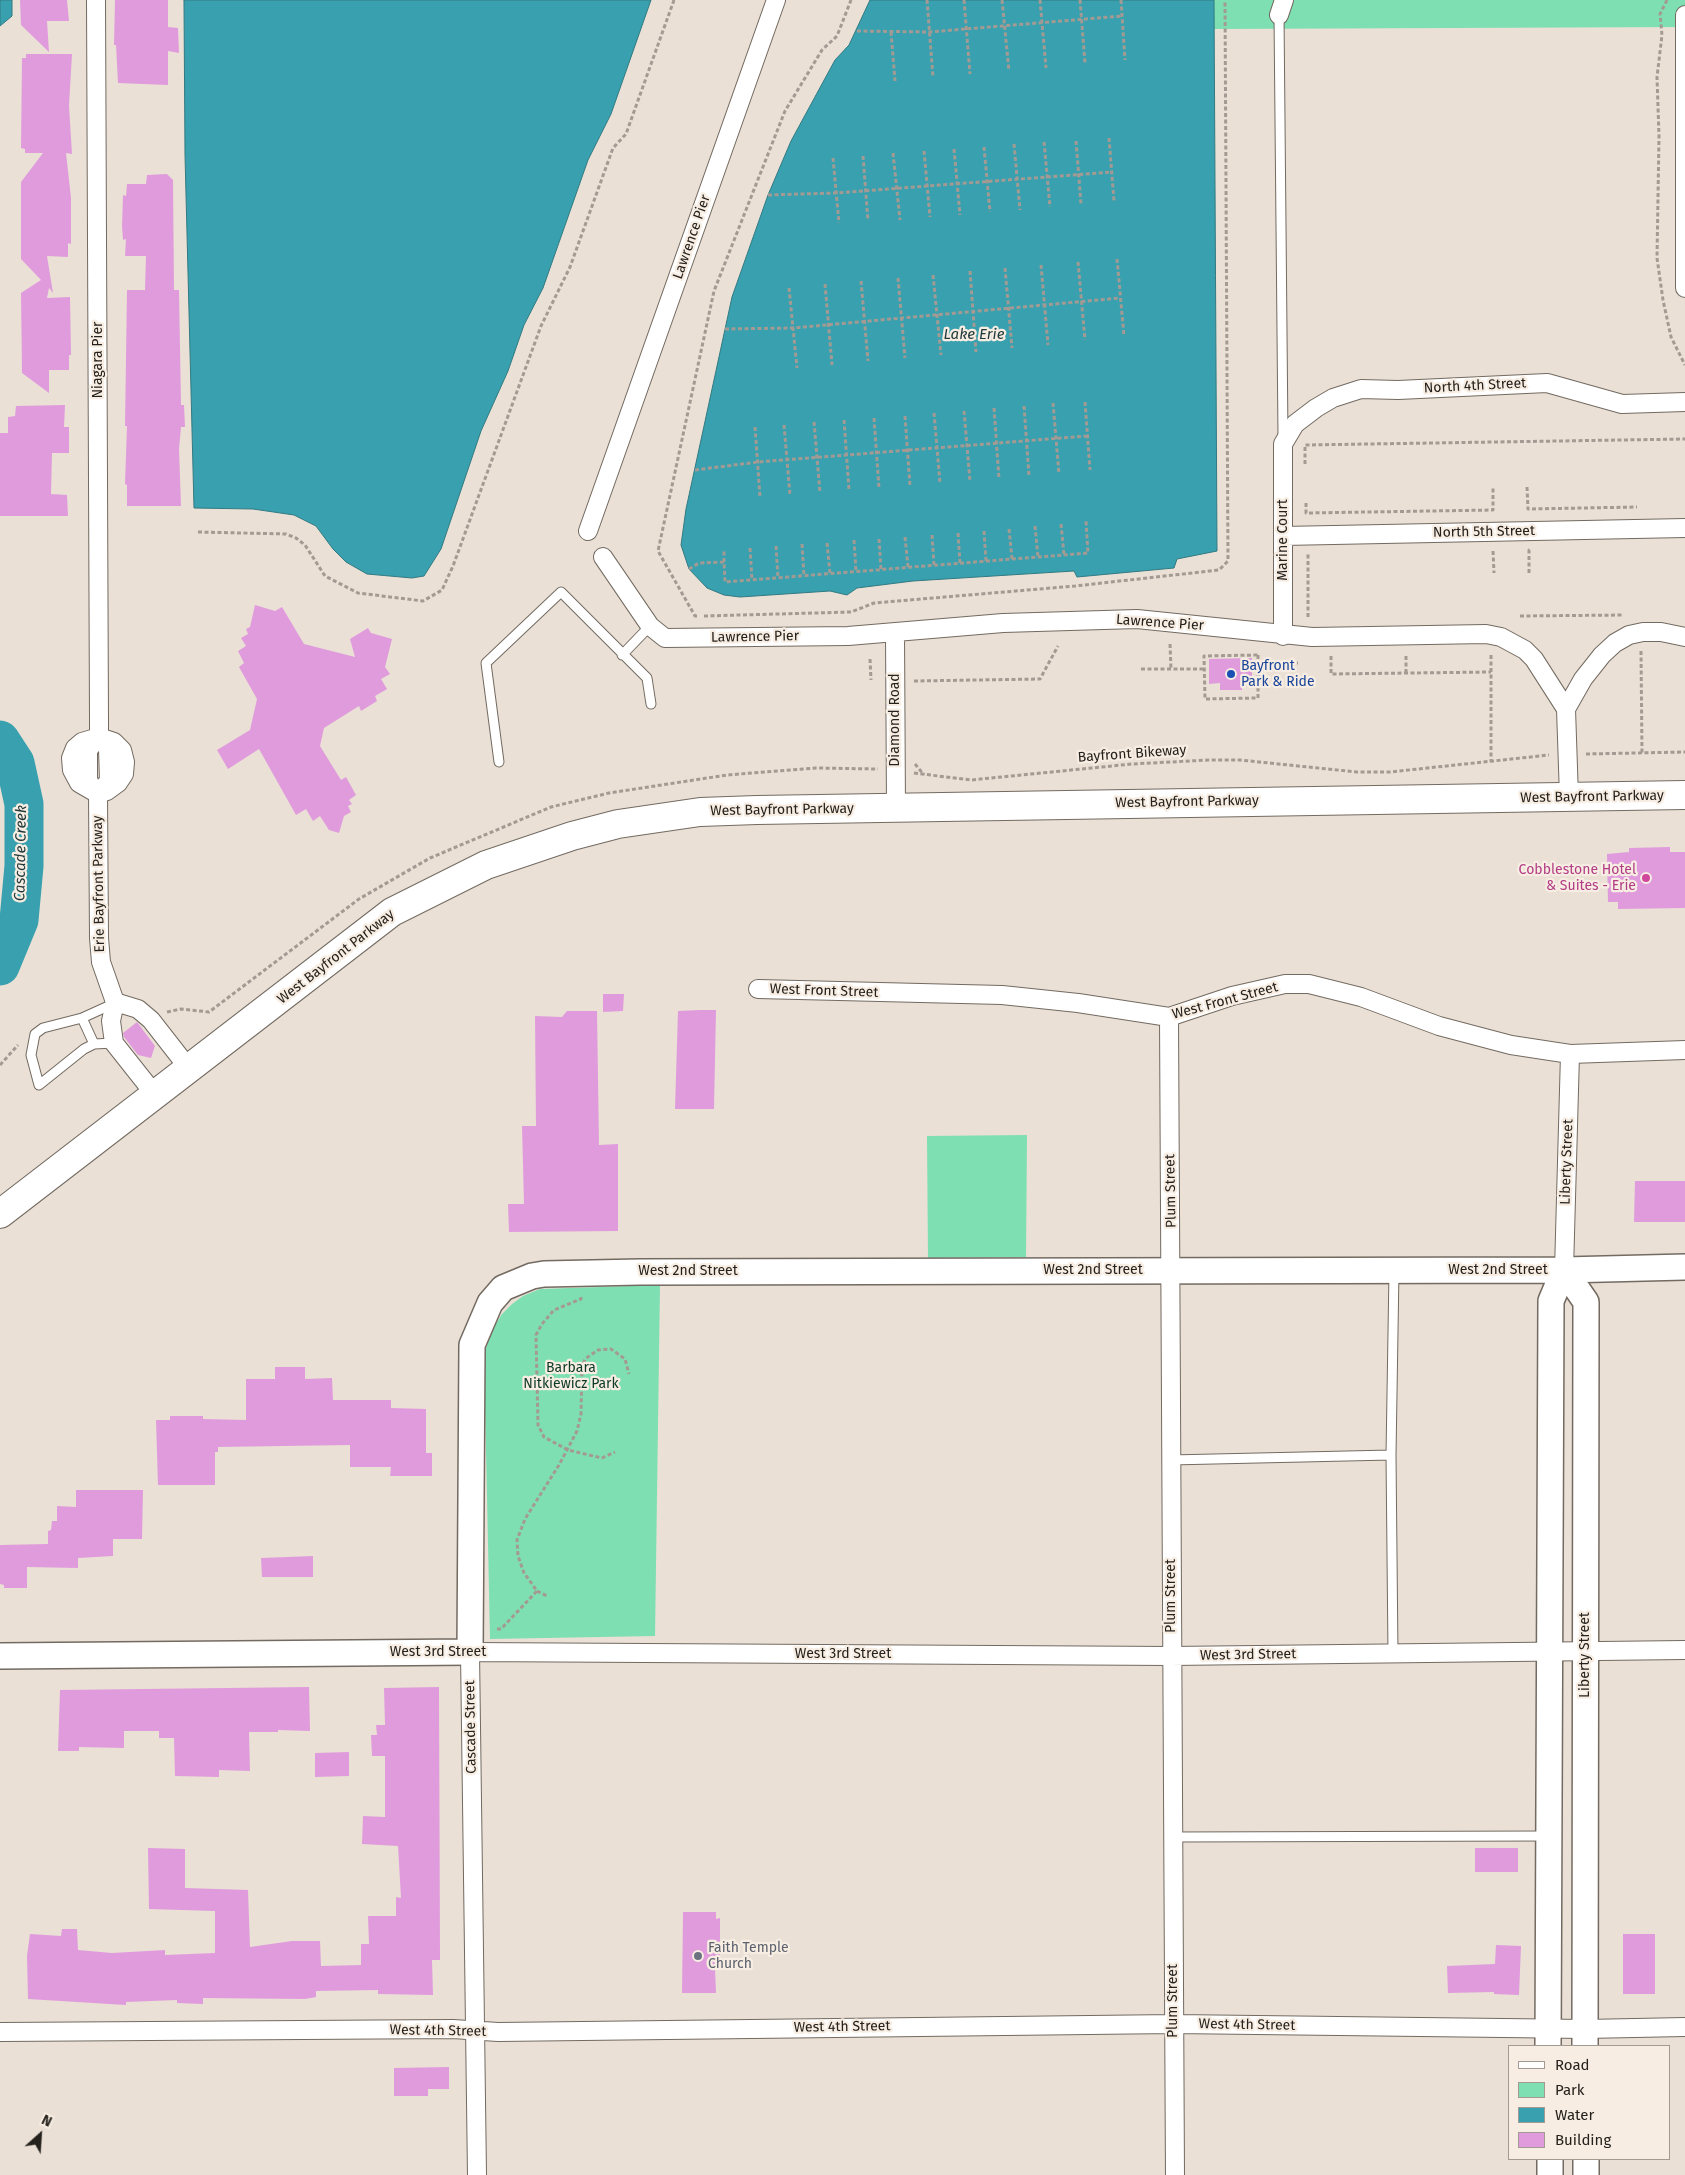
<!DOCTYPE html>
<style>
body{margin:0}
#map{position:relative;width:1685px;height:2175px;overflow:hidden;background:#eae0d5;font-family:"Fira Sans",sans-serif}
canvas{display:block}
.legend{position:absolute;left:1508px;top:2045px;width:162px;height:115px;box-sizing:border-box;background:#f7ede2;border:1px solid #a39b93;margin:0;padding:6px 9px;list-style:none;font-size:15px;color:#25211d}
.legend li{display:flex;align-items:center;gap:10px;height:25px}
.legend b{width:25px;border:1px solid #a39b93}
.north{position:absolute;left:15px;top:2110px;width:50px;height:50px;-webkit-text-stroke:4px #f7ede2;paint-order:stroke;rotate:26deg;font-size:14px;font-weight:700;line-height:20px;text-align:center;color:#25211d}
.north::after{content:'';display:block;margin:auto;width:18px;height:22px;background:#25211d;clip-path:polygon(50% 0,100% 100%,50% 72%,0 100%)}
</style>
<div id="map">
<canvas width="1685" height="2175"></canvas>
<ul class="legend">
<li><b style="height:6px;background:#fff"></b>Road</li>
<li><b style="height:14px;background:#7edfb2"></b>Park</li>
<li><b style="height:14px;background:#38a0ae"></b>Water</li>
<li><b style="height:14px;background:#e09bdd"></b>Building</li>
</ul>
<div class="north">N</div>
</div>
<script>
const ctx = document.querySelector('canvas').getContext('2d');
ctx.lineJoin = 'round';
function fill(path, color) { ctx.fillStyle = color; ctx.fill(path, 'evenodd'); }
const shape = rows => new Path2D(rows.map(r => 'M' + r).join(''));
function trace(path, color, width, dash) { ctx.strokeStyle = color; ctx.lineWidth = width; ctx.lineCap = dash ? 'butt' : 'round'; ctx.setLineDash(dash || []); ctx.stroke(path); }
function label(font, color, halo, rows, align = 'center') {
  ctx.font = font + ' "Fira Sans",sans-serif'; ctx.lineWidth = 4.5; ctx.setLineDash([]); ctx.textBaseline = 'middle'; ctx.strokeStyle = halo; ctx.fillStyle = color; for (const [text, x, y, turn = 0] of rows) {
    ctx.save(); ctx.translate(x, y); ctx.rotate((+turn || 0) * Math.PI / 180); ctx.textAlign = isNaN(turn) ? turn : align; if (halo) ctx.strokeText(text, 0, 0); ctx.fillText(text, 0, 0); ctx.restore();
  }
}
fill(shape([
 [1214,0,1685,0,1685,27,1214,29],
 [1027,1135,1026,1257,928,1258,927,1136],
 [660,1285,655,1636,490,1639,484,1354,492,1330,502,1314,512,1304,523,1296,540,1289]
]), '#7edfb2');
const water = shape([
 [0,0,12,0,12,16,0,26,0,0],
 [184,0,651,0,611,114,588,160,543,288,524,325,508,371,481,431,441,549,424,576,412,578,367,574,346,562,333,549,316,526,294,515,253,509,194,508,185,155,184,0],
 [870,0,1214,0,1217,551,1177,559,1174,568,1077,577,1074,571,913,581,857,588,847,595,830,591,740,597,724,595,707,588,689,569,681,545,686,509,732,297,768,195,791,141,835,60,849,45,870,0]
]);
fill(water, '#38a0ae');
trace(water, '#327a82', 1);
trace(shape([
 [0,740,15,763,24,804,24,866,19,920,0,966]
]), '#38a0ae', 39);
fill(shape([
 [20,0,67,0,69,21,47,21,49,52,21,25],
 [115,0,168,0,168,27,178,28,179,53,168,51,168,85,118,83,116,45,114,45],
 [26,54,72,54,69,106,72,154,66,153,71,198,71,244,68,243,68,257,47,256,53,293,49,288,47,298,70,297,71,355,69,355,69,370,49,370,49,393,22,373,21,293,41,280,21,259,21,182,43,153,25,153,25,149,21,148,22,58,26,58],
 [167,174,173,180,174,290,179,290,181,405,184,405,185,427,181,427,179,449,181,506,127,506,127,485,125,484,127,426,125,426,127,290,145,290,146,256,125,256,126,239,123,240,122,226,123,195,126,196,127,184,146,184,147,175],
 [65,405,64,427,69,427,69,453,52,453,51,494,67,495,68,516,0,516,0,433,8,433,8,417,15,416,16,406],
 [255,605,275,611,282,607,304,644,355,657,350,639,368,628,371,633,392,639,385,667,390,674,381,679,387,689,375,696,377,701,361,711,359,706,324,728,320,746,341,780,346,777,356,795,349,800,352,804,348,806,351,812,344,816,339,833,329,830,320,816,313,821,306,809,296,815,259,749,228,769,217,750,250,730,257,699,239,667,244,663,238,651,246,646,241,638,248,634,246,629,250,627],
 [1252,658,1252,683,1242,683,1242,690,1220,690,1220,683,1209,684,1209,659],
 [1670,847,1670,852,1685,852,1685,908,1618,909,1618,902,1608,902,1607,854,1629,852,1629,848],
 [603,994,624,994,623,1011,603,1012],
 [700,1010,716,1010,714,1109,675,1109,678,1011],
 [567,1011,597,1011,599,1145,618,1144,618,1231,509,1232,508,1204,524,1204,522,1126,536,1126,535,1016,562,1017],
 [137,1022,155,1046,151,1058,138,1055,124,1037,123,1033],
 [1635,1181,1685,1181,1685,1222,1634,1222],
 [275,1367,305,1367,305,1379,332,1378,333,1400,391,1400,391,1408,426,1409,426,1453,432,1453,432,1476,390,1476,391,1467,350,1467,350,1445,218,1447,218,1452,215,1452,215,1485,158,1485,156,1420,170,1420,170,1416,203,1416,203,1419,246,1420,246,1379,275,1379],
 [76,1490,143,1490,142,1539,113,1539,113,1556,78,1558,78,1568,27,1567,27,1588,4,1588,4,1585,0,1584,0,1545,48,1544,48,1531,51,1530,52,1521,57,1521,57,1506,76,1507],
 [313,1556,313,1577,262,1577,261,1558],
 [309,1687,310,1731,278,1730,278,1732,249,1732,250,1771,219,1770,219,1777,175,1776,174,1738,159,1738,159,1731,124,1731,124,1748,79,1747,79,1751,58,1751,60,1690],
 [439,1687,440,1960,432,1960,433,1995,378,1994,378,1990,316,1991,316,1997,305,1999,203,1998,203,2004,177,2003,177,2000,126,2002,126,2005,28,1999,27,1956,30,1934,61,1936,62,1929,77,1929,78,1950,112,1953,165,1950,165,1955,215,1953,215,1911,149,1909,148,1848,185,1849,185,1888,248,1890,250,1947,292,1941,320,1941,321,1966,361,1965,361,1944,369,1944,368,1916,396,1916,396,1897,401,1898,398,1846,362,1844,363,1816,385,1817,385,1756,372,1756,371,1735,377,1735,376,1725,385,1725,384,1688],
 [349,1752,349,1776,315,1777,315,1753],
 [1475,1848,1518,1848,1518,1872,1475,1872],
 [683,1912,716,1912,716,1919,720,1918,720,1969,715,1969,716,1993,682,1993],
 [1623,1934,1655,1934,1655,1994,1623,1994],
 [1496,1945,1521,1946,1519,1995,1494,1994,1494,1992,1448,1993,1447,1966,1495,1964],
 [449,2067,449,2089,428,2089,428,2096,394,2096,394,2068]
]), '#e09bdd');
const lane = shape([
 [1279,15,1283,437],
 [622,655,650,626],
 [499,762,486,663,561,592,647,678,651,704],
 [82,1018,94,1044],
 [114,1043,94,1044,84,1049,39,1085,31,1055,35,1034,43,1028,82,1018,115,1003],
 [1391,1455,1393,1654],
 [1170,1460,1391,1455,1394,1271],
 [1172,1837,1547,1836]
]);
const street = shape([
 [96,0,99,719,99,737,88,750,88,779,92,789,98,794,99,938,101,962,115,1002,111,1021,114,1043,156,1096],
 [1279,15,1284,0],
 [1685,15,1685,288],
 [588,531,776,0],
 [1283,536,1685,528],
 [603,557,650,626,665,638,848,636,1003,623,1137,619,1312,637,1486,634,1501,637,1525,650,1534,659,1566,709],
 [895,633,896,808],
 [1283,636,1283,444,1295,424,1316,408,1333,398,1361,389,1398,390,1547,383,1622,404,1685,402],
 [99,737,114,742,122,750,125,762,124,774,118,783,107,791,98,794,79,783,72,770,71,758,75,748,82,742,99,737],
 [98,793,109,781,108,749,106,743,99,737],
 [1569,797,1566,709,1583,679,1602,655,1615,643,1629,635,1643,632,1661,632,1685,637],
 [758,989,1002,995,1078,1003,1169,1017,1232,996,1285,984,1309,984,1361,997,1439,1026,1511,1045,1570,1054,1685,1050],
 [115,1002,138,1009,151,1020,190,1070],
 [1169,1017,1175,2175],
 [1564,1270,1570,1054],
 [0,2032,453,2029,498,2032,1174,2024,1585,2029,1685,2027],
 [477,2175,470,1652,1171,1656,1685,1650]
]);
const secondary = shape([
 [1564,1270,1586,1302,1585,2046],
 [0,1656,470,1652,472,1345,490,1303,503,1288,532,1276,544,1274,640,1272,1564,1270,1685,1267],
 [1548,2046,1551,1301,1564,1270],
 [1550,2159,1550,2175],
 [1586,2159,1586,2175]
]);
const highway = shape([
 [0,1214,392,912,486,865,572,836,618,824,700,812,757,810,1685,795]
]);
trace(lane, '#736a61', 11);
trace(street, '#736a61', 20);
trace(secondary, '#736a61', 28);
trace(highway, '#736a61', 30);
trace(shape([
 [927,0,933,77],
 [964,0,970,74],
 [1002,0,1009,71],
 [1040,0,1046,68],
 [1080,0,1085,63],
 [1121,0,1125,60],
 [1667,0,1660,14,1662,35,1657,77,1659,136,1657,258,1663,300,1671,337,1685,365],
 [857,31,929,32,1122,16],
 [891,32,895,81],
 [1109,138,1114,201],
 [1076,141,1081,204],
 [1044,142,1050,207],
 [1014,144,1020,210],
 [984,147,990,212],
 [954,149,960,215],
 [924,151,930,217],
 [893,153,900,220],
 [863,156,868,221],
 [833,158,839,223],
 [768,195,836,193,1112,172],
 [1117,259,1124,336],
 [1078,262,1085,340],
 [1041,265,1048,345],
 [1005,268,1012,348],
 [970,271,976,352],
 [933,275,941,355],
 [898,278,905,358],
 [861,281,868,361],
 [825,284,832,365],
 [789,288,797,368],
 [725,329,793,328,1120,298],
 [1085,402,1090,470],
 [1053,403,1059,474],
 [1024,406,1029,476],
 [994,408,999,479],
 [964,411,970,481],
 [934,413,940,483],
 [905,416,910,486],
 [874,418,879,488],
 [844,420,849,490],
 [814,422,820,493],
 [784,425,790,495],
 [755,427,760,497],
 [1305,464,1305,445,1685,439],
 [695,470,758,462,1087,436],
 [1527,487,1528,509,1637,507],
 [1306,503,1306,513,1493,510,1493,488],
 [1061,524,1064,555],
 [1035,526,1038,557],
 [1009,529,1012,559],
 [984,531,986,561],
 [198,532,286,534,296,538,305,545,325,576,358,593,423,601,442,590,453,566,541,326,570,267,613,148,626,134,674,0],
 [958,533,960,563],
 [932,535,934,565],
 [905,537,908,567],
 [879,539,881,569],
 [854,540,856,571],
 [827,543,830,573],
 [802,544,804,576],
 [776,546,778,578],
 [750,548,752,580],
 [1493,551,1494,573],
 [724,562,724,550],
 [689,569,699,563,724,562,725,582,1088,553,1086,521],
 [1529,573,1529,550,1531,550],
 [697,616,695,616,658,551,714,291,785,111,822,50,837,36,851,0],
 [704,616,851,612,874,603,1075,586,1219,570,1228,561,1225,0],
 [1520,616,1624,615],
 [1308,617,1308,554],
 [1170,644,1171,669],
 [1641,651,1642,753],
 [1258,655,1258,698,1205,699,1204,656,1258,655],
 [1491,655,1491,762],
 [1331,656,1331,674,1491,672],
 [870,659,871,680],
 [1258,663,1298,663],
 [1141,669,1204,669],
 [1406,673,1406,654],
 [914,681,1040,679,1058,646],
 [1586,754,1685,752],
 [915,764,924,775],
 [914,773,971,780,1132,764,1209,760,1240,760,1357,772,1390,772,1549,755],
 [167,1012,181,1009,209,1012,359,899,430,858,551,807,609,793,727,775,816,768,878,769],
 [0,1065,18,1045],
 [581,1297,581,1299,554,1310,542,1324,536,1335,538,1425,544,1437,568,1450,602,1458,615,1452],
 [537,1591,547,1596],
 [497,1629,501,1629,537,1591,524,1573,518,1556,517,1540,525,1519,559,1465,577,1431,581,1414,582,1368,585,1359,598,1350,611,1349,625,1359,629,1374]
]), '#a39b93', 3, [4, 2.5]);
trace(lane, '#fff', 9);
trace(street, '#fff', 18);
trace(secondary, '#fff', 25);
trace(highway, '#fff', 28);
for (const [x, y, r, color] of [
 [1231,674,5,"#1a4fb4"],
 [1646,878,5,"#d1479c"],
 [698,1956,5,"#6b7280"]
]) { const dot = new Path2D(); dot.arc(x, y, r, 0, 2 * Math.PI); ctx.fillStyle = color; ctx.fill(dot); trace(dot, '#f7ede2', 2); }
label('14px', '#25211d', '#f7ede2', [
 ["Lawrence Pier",692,237,-71],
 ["Niagara Pier",98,360,-90],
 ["North 4th Street",1475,386,-3],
 ["North 5th Street",1484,532,-1],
 ["Marine Court",1283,540,-90],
 ["Lawrence Pier",1160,623,4],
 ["Lawrence Pier",755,637,-1],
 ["Diamond Road",895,720,-90],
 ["Bayfront Bikeway",1132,754,-4],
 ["West Bayfront Parkway",1592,797,-1],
 ["West Bayfront Parkway",1187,802,-1],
 ["West Bayfront Parkway",782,810,-1],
 ["Erie Bayfront Parkway",99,884,-91],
 ["West Bayfront Parkway",336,957,-38],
 ["West Front Street",824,991,2],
 ["West Front Street",1225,1001,-15],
 ["Liberty Street",1567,1162,-88],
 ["Plum Street",1171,1191,-91],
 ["West 2nd Street",1093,1270],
 ["West 2nd Street",1498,1270],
 ["West 2nd Street",688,1271],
 ["Plum Street",1171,1596,-90],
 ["West 3rd Street",438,1652],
 ["West 3rd Street",843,1654],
 ["West 3rd Street",1248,1655,-1],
 ["Liberty Street",1585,1655,-90],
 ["Cascade Street",471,1727,-91],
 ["Plum Street",1173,2001,-90],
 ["West 4th Street",1247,2025,1],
 ["West 4th Street",842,2027,-1],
 ["West 4th Street",438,2031,1]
]);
label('14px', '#164399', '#f7ede2', [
 ["Bayfront",1241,666],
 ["Park & Ride",1241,682]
], 'left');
label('14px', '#b23c85', '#f7ede2', [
 ["Cobblestone Hotel",1636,870],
 ["& Suites - Erie",1636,886]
], 'right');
label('14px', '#0b3927', '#f7ede2', [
 ["Barbara",571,1368],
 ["Nitkiewicz Park",571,1384]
]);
label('14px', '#5b616d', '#f7ede2', [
 ["Faith Temple",708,1948],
 ["Church",708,1964]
], 'left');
label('italic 15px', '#21393c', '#f7ede2', [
 ["Lake Erie",974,335],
 ["Cascade Creek",21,853,-89]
]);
</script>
